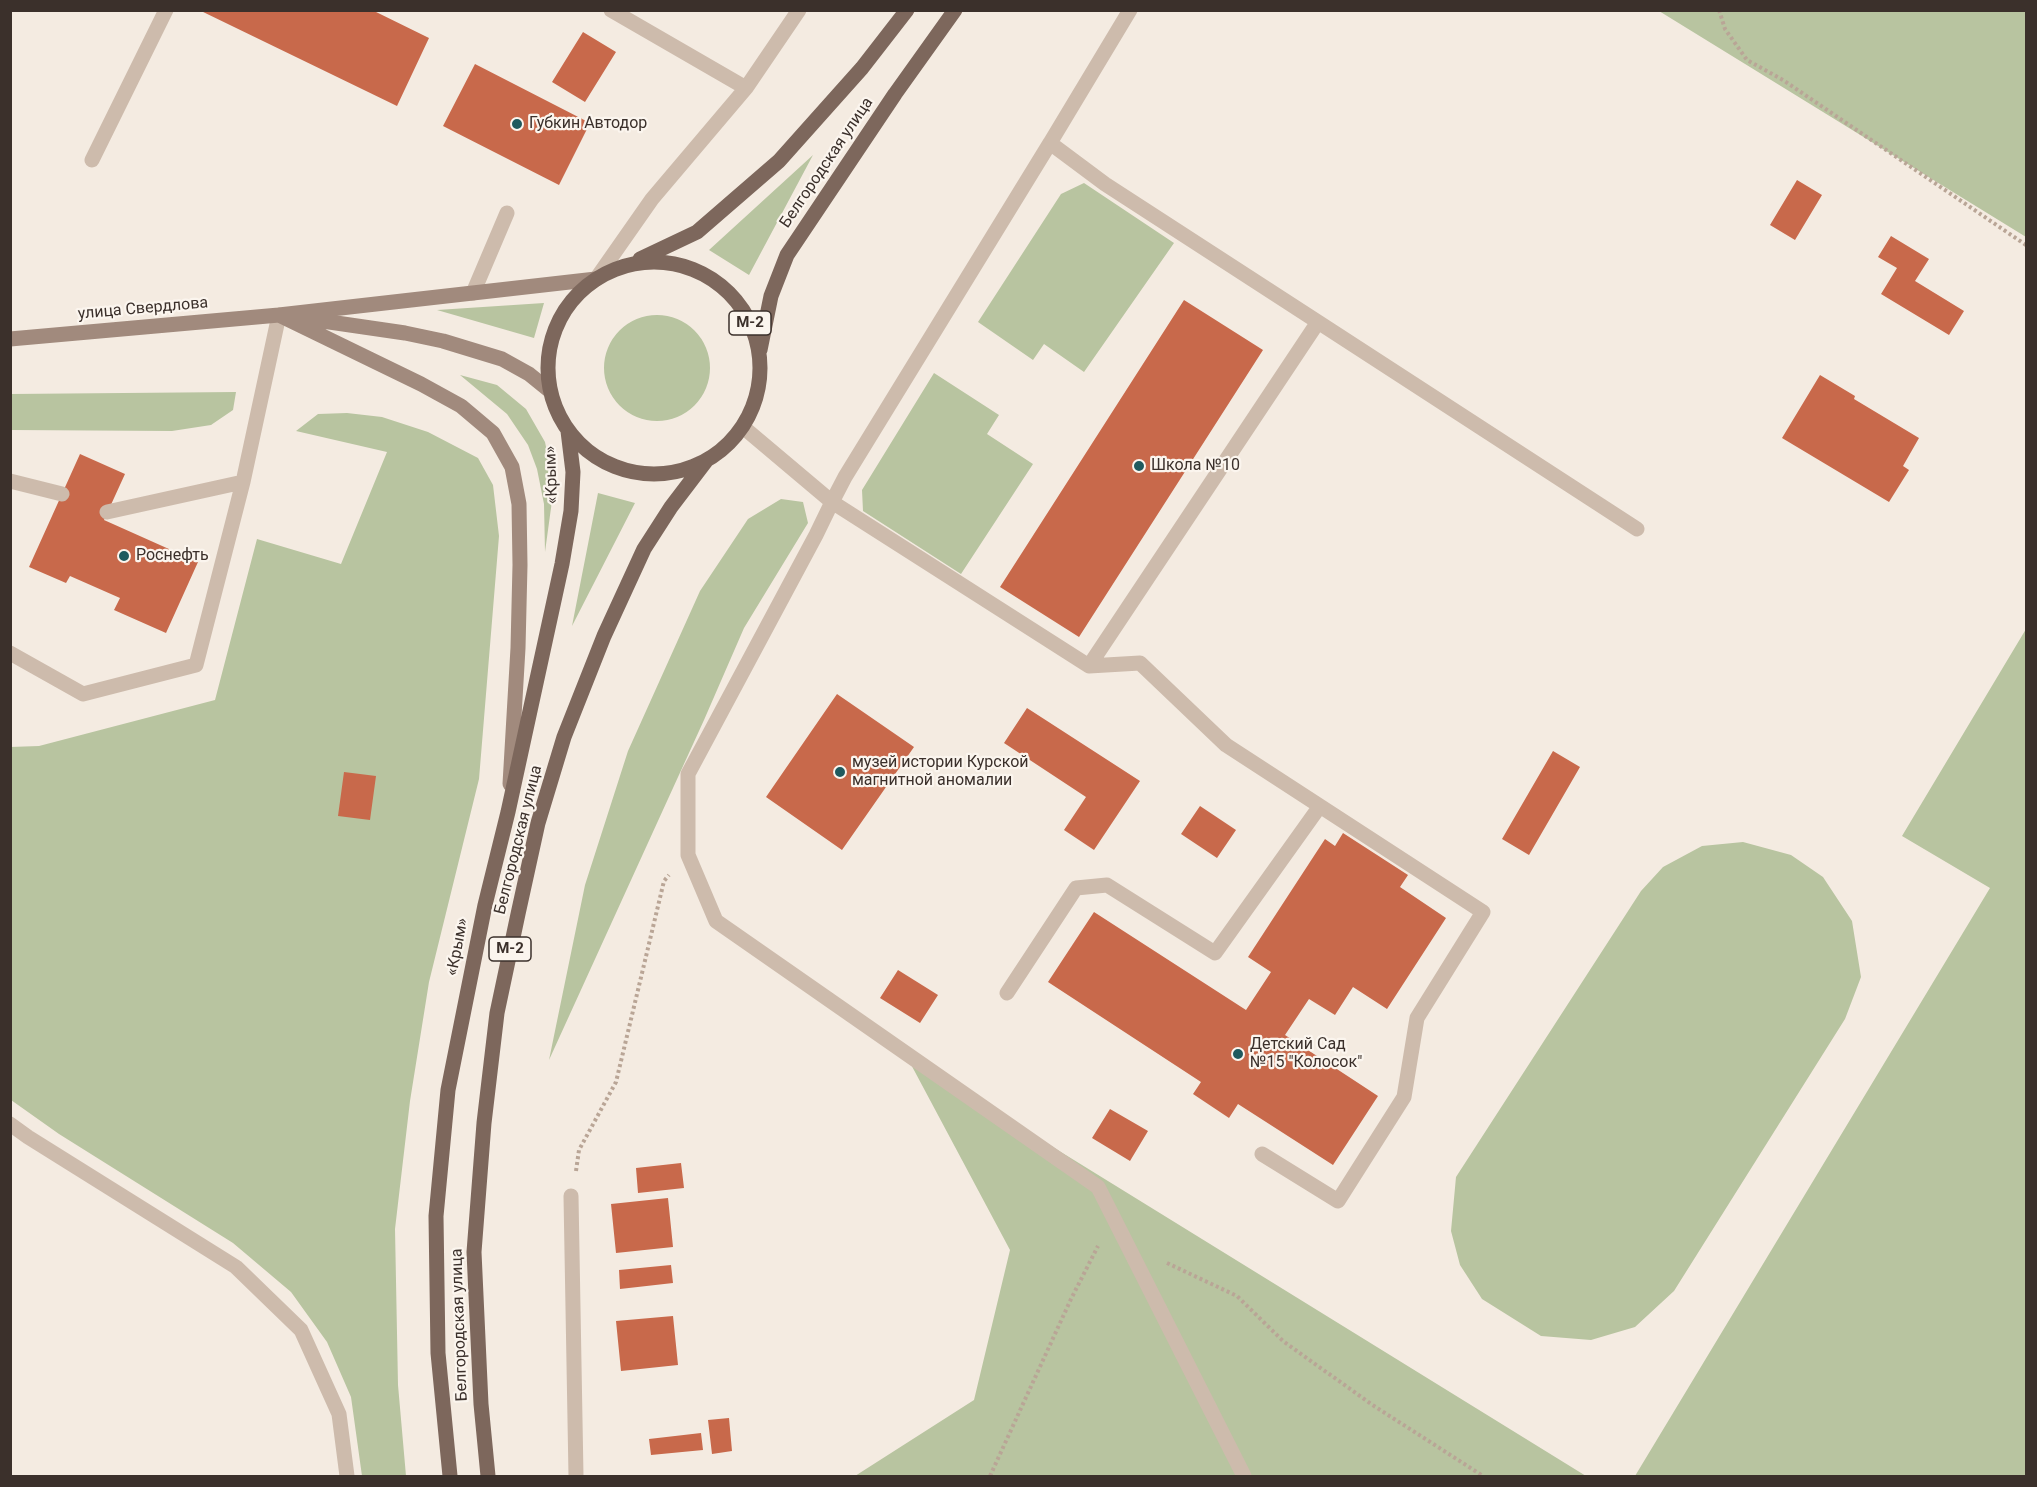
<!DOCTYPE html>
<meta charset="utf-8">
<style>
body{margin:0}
#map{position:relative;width:2037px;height:1487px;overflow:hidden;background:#f4ebe1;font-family:Roboto,sans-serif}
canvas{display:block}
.frame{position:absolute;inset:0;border:12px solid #3b302b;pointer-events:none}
</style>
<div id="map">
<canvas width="2037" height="1487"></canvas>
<div class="frame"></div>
</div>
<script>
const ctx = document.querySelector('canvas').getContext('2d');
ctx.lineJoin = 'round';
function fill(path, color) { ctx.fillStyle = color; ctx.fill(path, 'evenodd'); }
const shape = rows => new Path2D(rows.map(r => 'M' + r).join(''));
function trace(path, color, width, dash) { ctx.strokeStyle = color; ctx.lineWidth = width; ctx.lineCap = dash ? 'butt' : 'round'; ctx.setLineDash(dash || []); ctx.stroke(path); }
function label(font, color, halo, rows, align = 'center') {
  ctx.font = font + ' Roboto,sans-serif'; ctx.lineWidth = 4.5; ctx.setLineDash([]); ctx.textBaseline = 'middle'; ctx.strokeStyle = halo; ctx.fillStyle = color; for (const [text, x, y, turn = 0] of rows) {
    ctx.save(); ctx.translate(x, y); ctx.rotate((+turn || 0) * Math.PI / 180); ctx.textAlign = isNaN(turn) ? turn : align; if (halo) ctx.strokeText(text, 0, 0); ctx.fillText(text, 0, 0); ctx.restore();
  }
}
fill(shape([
 [1659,11,2026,11,2026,237],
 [813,155,749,275,709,250],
 [1084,183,1174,243,1084,372,1044,344,1033,360,978,322,1061,194],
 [544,303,534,338,437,310],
 '604 368a53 53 0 1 1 106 0a53 53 0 1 1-106 0Z',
 [934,373,999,415,987,434,1033,464,961,574,863,511,862,490],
 [460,375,497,385,526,409,545,442,554,486,545,552,544,504,537,469,528,445,507,414],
 [236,392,233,410,211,425,172,431,11,430,11,394],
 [347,413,382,417,428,432,478,458,493,485,499,536,479,779,429,982,410,1101,395,1229,398,1385,406,1476,362,1476,351,1397,327,1342,291,1292,233,1243,59,1134,11,1100,10,747,39,746,215,700,257,539,341,564,387,452,296,431,318,414],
 [598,493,635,503,572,626],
 [781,499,803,502,808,523,744,628,704,720,549,1060,585,885,628,751,700,591,748,519],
 [2026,629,2026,1476,1635,1476,1990,888,1902,836],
 [1743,842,1791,855,1823,877,1852,921,1861,977,1845,1019,1674,1291,1635,1327,1591,1340,1541,1336,1482,1299,1460,1265,1451,1231,1456,1177,1641,891,1663,867,1702,846],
 [907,1057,1586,1476,855,1476,974,1400,1010,1250]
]), '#b8c4a0');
fill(shape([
 [199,10,372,10,429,38,397,106],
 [583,32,616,52,585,102,552,82],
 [475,64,590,123,559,185,443,126],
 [1797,180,1822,195,1795,240,1770,225],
 [1891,236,1929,259,1915,281,1964,311,1949,335,1881,294,1897,268,1878,257],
 [1184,300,1263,350,1079,637,1000,587],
 [1820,375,1855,396,1854,399,1919,438,1903,466,1909,470,1889,502,1782,438],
 [80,454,125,474,104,520,198,562,166,633,114,610,120,598,70,576,66,583,29,567],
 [837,694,914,747,842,850,766,797],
 [1027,708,1140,781,1094,850,1064,830,1086,797,1004,743],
 [1553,751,1580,767,1529,855,1502,839],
 [344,772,376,776,370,820,338,816],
 [1200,806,1236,830,1217,858,1181,834],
 [1343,833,1408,875,1400,887,1446,918,1387,1009,1353,987,1335,1015,1309,999,1285,1035,1378,1096,1333,1165,1238,1104,1229,1118,1193,1094,1201,1082,1048,982,1094,912,1246,1010,1271,972,1248,957,1325,839,1335,846],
 [898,970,938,995,920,1023,880,998],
 [1110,1109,1148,1131,1130,1161,1092,1138],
 [681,1163,684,1188,638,1193,636,1168],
 [668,1198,673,1247,616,1253,611,1204],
 [671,1265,673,1283,620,1289,619,1270],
 [673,1316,678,1365,621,1371,616,1321],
 [729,1418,732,1451,712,1454,708,1420],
 [701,1433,703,1450,651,1455,649,1439]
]), '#c8694b');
trace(shape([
 [1719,10,1725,29,1747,60,1783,80,2026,245],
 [576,1171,579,1150,616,1082,664,881,669,875],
 [1167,1263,1237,1296,1283,1341,1371,1404,1483,1476],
 [990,1476,1071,1299,1098,1246]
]), '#b9a596', 4, [3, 3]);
trace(shape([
 [611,10,746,88,799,10],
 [1050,143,1130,10],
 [92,160,166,10],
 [596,279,652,199,746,88],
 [473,293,507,213],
 [1318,322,1105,184,1050,143,845,477,832,502,1089,666,1318,322,1637,529],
 [743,427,832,502,816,535,688,774,688,855,716,921,1098,1187,1244,1476],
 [10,481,62,494],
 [107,512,243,482],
 [10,653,83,694,196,665,243,482,279,315],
 [1089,666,1140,663,1226,745,1483,912,1417,1018,1404,1097,1338,1201,1262,1154],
 [1007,993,1076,888,1107,885,1215,953,1320,806]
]), '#cdbbac', 15);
trace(shape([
 [10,1124,28,1137,236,1267,301,1330,339,1414,347,1476],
 [571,1196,576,1476]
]), '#cdbbac', 15);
trace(shape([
 [279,315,421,384,461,406,493,433,512,467,519,504,520,565,518,648,510,784],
 [302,318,405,333,443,341,502,359,529,374,550,391],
 [10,339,279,315,596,279]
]), '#a18a7d', 15);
trace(shape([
 [640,259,697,232,779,161,862,68,907,10],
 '548 368a106 106 0 1 1 212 0a106 106 0 1 1-212 0Z',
 [760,350,771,296,787,255,895,94,955,10],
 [450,1476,438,1353,436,1216,448,1090,485,905,508,812,562,564,571,511,573,472,568,431],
 [488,1476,481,1404,474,1252,484,1123,497,1013,518,914,538,823,564,737,604,636,644,549,671,507,706,461]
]), '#7d675c', 15);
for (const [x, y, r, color] of [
 [517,124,6,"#1f5a5e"],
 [1139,466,6,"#1f5a5e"],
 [124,556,6,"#1f5a5e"],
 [840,772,6,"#1f5a5e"],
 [1238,1054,6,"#1f5a5e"]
]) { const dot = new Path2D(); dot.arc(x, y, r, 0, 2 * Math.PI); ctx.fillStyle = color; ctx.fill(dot); trace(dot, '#fbf5ee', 2); }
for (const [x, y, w] of [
 [750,323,42],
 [510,949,42]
]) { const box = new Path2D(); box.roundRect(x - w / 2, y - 12, w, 24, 4.5); ctx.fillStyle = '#fbf5ee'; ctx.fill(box); trace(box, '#3b302b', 1.5); }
label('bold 15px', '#3b302b', null, [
 ["М-2",750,323],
 ["М-2",510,949]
]);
label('16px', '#3b302b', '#fbf5ee', [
 ["Губкин Автодор",529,124],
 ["Школа №10",1151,466],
 ["Роснефть",136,556],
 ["музей истории Курской",852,763],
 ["магнитной аномалии",852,781],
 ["Детский Сад",1250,1045],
 ["№15 \"Колосок\"",1250,1063]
], 'left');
label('16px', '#3b302b', '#fbf5ee', [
 ["Белгородская улица",827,163,-56],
 ["улица Свердлова",143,309,-5],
 ["«Крым»",552,475,-92],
 ["Белгородская улица",519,840,-76],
 ["«Крым»",458,947,-79],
 ["Белгородская улица",460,1325,-92]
]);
</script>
